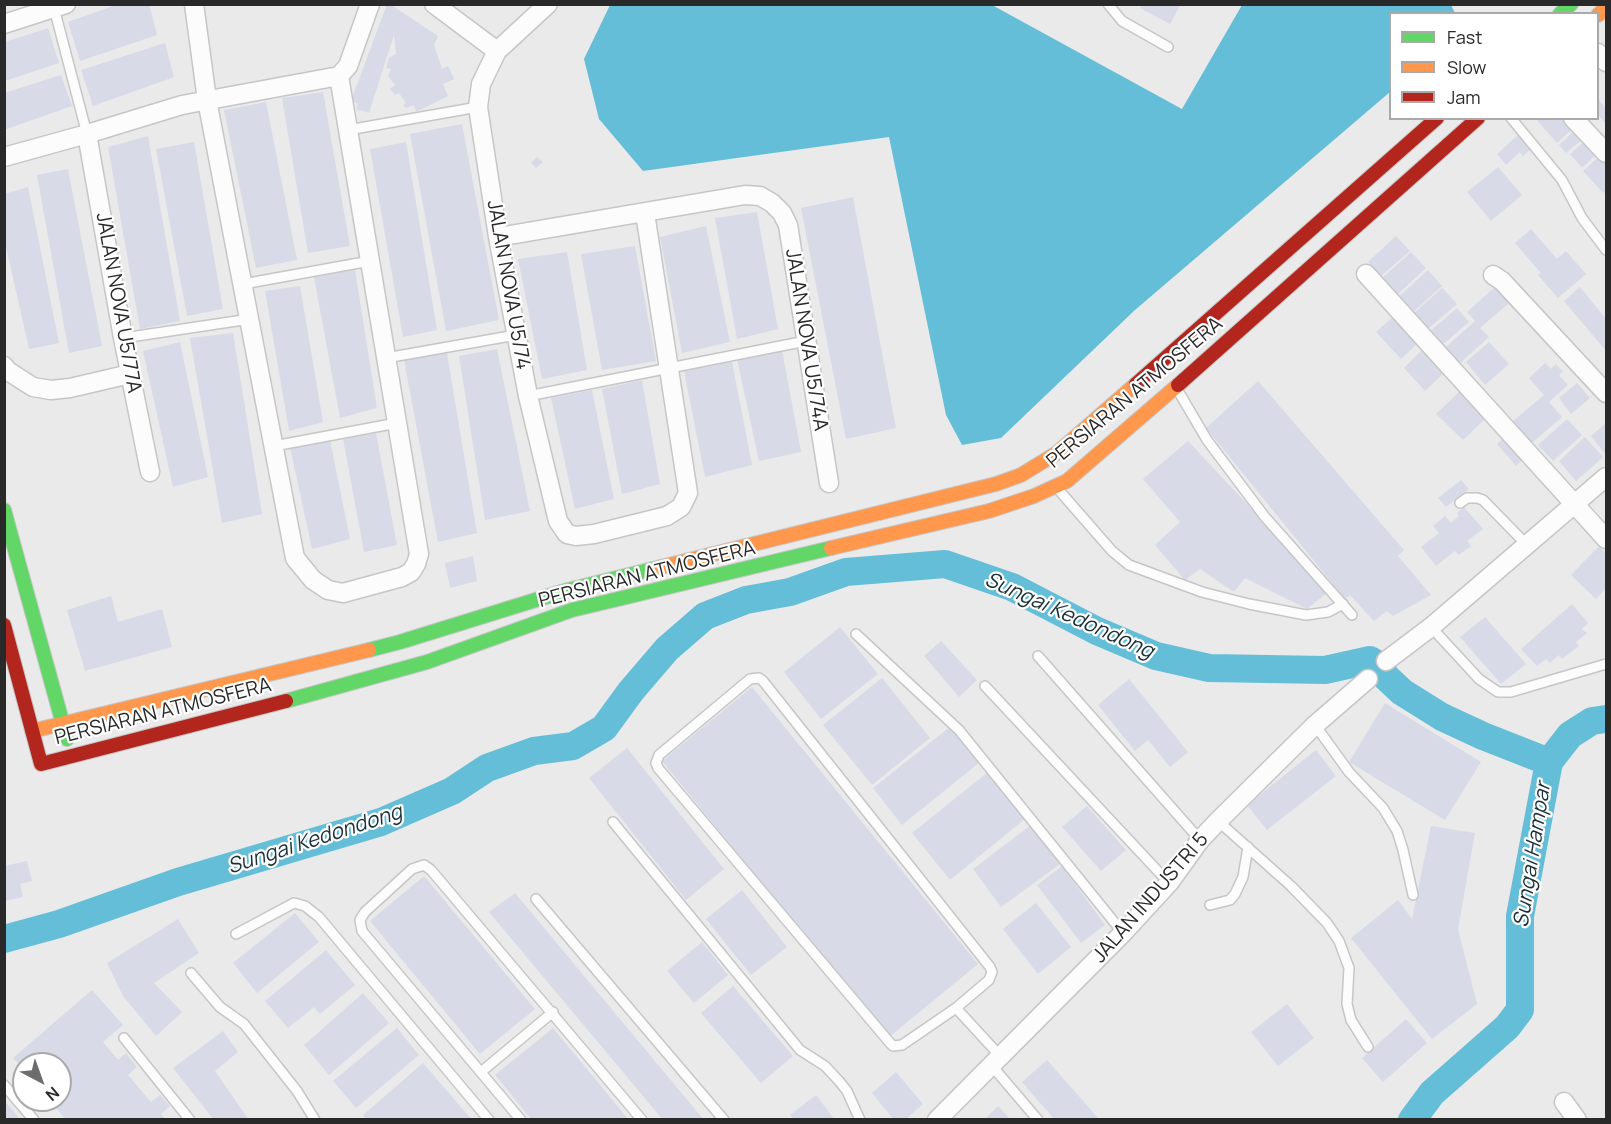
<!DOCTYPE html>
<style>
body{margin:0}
#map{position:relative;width:1611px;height:1124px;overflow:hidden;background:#eaeaeb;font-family:Manrope,sans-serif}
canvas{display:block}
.frame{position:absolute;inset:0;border:6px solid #29292a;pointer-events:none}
.legend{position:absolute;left:1389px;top:12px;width:210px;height:108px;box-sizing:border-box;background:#fff;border:2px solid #a9a9aa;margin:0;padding:8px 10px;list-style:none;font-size:18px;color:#29292a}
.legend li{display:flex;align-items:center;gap:12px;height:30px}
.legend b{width:30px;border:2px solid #a9a9aa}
.north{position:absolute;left:12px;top:1052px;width:60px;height:60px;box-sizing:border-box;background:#fff;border:2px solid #a9a9aa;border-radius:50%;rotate:139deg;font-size:16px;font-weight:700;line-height:24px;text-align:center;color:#29292a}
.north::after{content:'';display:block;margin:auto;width:21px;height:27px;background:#6d6d6e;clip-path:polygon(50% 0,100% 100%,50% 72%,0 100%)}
</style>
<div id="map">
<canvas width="1611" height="1124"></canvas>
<div class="frame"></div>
<ul class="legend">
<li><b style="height:8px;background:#63d668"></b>Fast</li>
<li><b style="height:8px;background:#ff974d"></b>Slow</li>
<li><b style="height:8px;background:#b3261e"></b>Jam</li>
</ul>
<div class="north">N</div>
</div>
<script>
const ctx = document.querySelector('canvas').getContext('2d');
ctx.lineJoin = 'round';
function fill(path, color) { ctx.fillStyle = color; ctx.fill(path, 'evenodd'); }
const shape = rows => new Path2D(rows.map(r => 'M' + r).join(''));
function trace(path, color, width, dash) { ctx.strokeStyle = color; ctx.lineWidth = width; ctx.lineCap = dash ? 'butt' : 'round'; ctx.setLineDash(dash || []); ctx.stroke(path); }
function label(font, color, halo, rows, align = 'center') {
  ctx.font = font + ' Manrope,sans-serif'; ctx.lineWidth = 4.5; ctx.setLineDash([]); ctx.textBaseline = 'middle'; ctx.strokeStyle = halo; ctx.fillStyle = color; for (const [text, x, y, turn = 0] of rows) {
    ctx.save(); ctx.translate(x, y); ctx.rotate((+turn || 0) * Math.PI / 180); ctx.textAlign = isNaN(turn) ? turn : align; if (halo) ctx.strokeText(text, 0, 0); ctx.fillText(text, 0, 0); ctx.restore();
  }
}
fill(shape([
 [1451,5,1455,13,1390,14,1390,92,1135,310,1001,438,962,445,946,415,889,137,643,171,599,119,584,59,610,5,992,5,1182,109,1242,5]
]), '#65bed7');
trace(shape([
 [4,939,59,924,178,882,381,822,452,791,487,768,534,751,573,746,604,728,631,691,667,649,705,616,746,600,790,592,846,572,945,564,1012,587,1097,631,1156,656,1209,668,1325,670,1370,660,1380,666,1386,677,1402,692,1442,717,1483,736,1549,762,1570,735,1592,721,1606,719],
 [1412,1120,1432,1093,1507,1027,1520,1010,1520,916,1549,762]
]), '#65bed7', 28);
fill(shape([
 [119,4,149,4,157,35,80,61,68,22],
 [387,4,390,4,438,36,434,45,442,69,448,66,454,79,443,84,448,96,416,112,414,105,406,108,403,105,406,103,399,93,395,95,390,89,395,85,388,76,391,69,386,68,389,58,396,54,394,35,369,113,356,109,358,104,351,101],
 [1142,4,1181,4,1170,24,1140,8],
 [48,28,59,63,5,81,5,42],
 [165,43,174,77,93,106,81,70],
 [61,75,72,106,4,130,4,93],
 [323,92,350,246,308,253,282,98],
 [1598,99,1606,109,1606,124,1599,116,1598,118],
 [266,102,297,260,256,268,224,110],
 [1535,118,1567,118,1575,127,1557,143],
 [462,124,499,320,446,331,410,134],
 [1576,129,1584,138,1566,153,1559,145],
 [1519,134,1531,149,1523,156,1520,152,1506,165,1497,154],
 [148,136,180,321,140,329,108,147],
 [1586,140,1598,153,1582,168,1570,154],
 [194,142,223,309,187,316,156,149],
 [406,142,437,330,403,337,370,149],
 [1603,153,1606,157,1606,190,1603,193,1583,171],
 [537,157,543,162,536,168,531,163],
 [1498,167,1522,195,1491,221,1467,192],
 [68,169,102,346,69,353,37,175],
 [28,187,59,343,29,349,4,238,4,194],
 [853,197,896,428,846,439,801,208],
 [757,212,778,329,737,339,715,218],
 [706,226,730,342,682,353,660,237],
 [1531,229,1557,259,1566,251,1586,274,1558,298,1538,275,1541,273,1515,243],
 [1396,236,1410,251,1381,276,1368,262],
 [635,246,656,361,602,370,581,254],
 [567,252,587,370,542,379,518,259],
 [1411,252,1426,268,1395,297,1380,280],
 [355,270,377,408,340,418,314,277],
 [1428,270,1442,286,1411,314,1397,298],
 [300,286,323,422,289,431,265,291],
 [1495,287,1509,303,1480,328,1489,337,1459,364,1445,348,1475,321,1467,312],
 [1580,287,1606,319,1606,351,1564,301],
 [1442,288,1457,304,1427,330,1413,314],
 [1457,308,1469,322,1441,346,1429,332],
 [1394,316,1418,343,1401,359,1376,332],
 [233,333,262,514,222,523,190,338],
 [180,342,208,477,173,487,143,351],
 [1489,342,1509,364,1485,385,1466,362],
 [1425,347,1447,370,1425,391,1404,368],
 [497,349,530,511,485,520,459,356],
 [782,350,801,452,759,461,737,359],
 [447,353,477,533,438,542,404,360],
 [732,362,752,465,705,477,684,371],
 [1545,363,1551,369,1556,364,1563,372,1559,375,1568,385,1549,402,1562,417,1532,443,1513,421,1544,395,1529,378],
 [642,380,660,484,622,494,602,389],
 [1258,381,1404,550,1398,556,1431,595,1393,616,1387,611,1374,621,1350,595,1345,599,1206,428],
 [1577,383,1590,398,1571,414,1559,398],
 [1462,389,1488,416,1463,440,1436,414],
 [592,390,614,499,575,509,551,398],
 [1567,419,1582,435,1553,461,1538,445],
 [1606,423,1606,455,1591,436],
 [1511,432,1530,452,1516,466,1497,444],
 [376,433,397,545,364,552,343,439],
 [1585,437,1603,457,1576,481,1559,461],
 [330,440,350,539,312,549,290,447],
 [1188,441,1261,519,1265,517,1333,588,1307,609,1245,578,1234,592,1200,569,1185,580,1155,545,1180,522,1143,479],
 [1461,480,1469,489,1446,507,1438,498],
 [1464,507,1483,529,1467,541,1471,546,1459,555,1455,551,1436,566,1421,547,1439,533,1433,526,1445,516,1451,523,1459,516,1457,513],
 [1599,546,1606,553,1606,588,1596,599,1571,575],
 [473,556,477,581,450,588,445,563],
 [111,596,118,622,162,609,172,647,85,671,67,610],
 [1572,604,1588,623,1582,629,1587,633,1576,642,1579,646,1562,659,1559,655,1550,663,1546,659,1537,666,1521,649],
 [1485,617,1526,664,1501,684,1460,637],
 [840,627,878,674,821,719,784,672],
 [941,641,977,680,959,697,924,656],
 [882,678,930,738,872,785,823,725],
 [1129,679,1188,752,1170,767,1148,740,1135,751,1098,705],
 [752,687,978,964,888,1038,662,761],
 [1385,703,1481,762,1445,820,1349,762],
 [950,727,979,763,902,825,873,788],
 [627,748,724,869,686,900,589,778],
 [1316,750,1336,776,1267,830,1247,805],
 [988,772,1025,819,950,880,912,833],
 [1087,806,1126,850,1101,871,1062,827],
 [1031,825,1060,864,1001,907,973,869],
 [1431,826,1475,833,1458,929,1477,1004,1432,1039,1351,938,1398,900,1412,919],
 [27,861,32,881,20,884,23,897,5,901,4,866],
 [1062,866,1105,925,1081,943,1037,885],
 [424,876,535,1009,480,1054,370,921],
 [742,890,787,947,751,975,706,919],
 [515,893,704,1120,663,1120,489,912],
 [1036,903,1071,947,1038,974,1003,929],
 [295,913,319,942,257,993,233,963],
 [178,919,199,953,154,983,182,1012,156,1036,123,996,107,963],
 [702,942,728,975,694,1003,667,971],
 [326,950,355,985,320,1014,314,1007,288,1028,265,1001],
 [733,986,793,1056,761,1083,701,1013],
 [92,990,123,1025,103,1042,118,1060,126,1053,137,1067,128,1075,151,1102,160,1095,170,1106,161,1114,166,1120,66,1120,50,1100,60,1100,60,1064,24,1064,24,1070,13,1058],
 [363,993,389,1023,329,1075,304,1045],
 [1287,1004,1314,1038,1278,1066,1251,1032],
 [1406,1019,1427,1043,1383,1082,1362,1058],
 [397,1028,419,1055,356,1108,333,1081],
 [553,1028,629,1120,532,1120,495,1075],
 [223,1031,238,1052,215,1071,249,1120,214,1120,173,1068],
 [1047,1060,1098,1118,1096,1120,1055,1120,1022,1082],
 [423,1063,472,1120,366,1120,363,1115],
 [896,1072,923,1104,905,1120,894,1120,872,1093],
 [816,1095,835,1120,794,1120,790,1115],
 [4,1100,21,1120,4,1120],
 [998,1106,1011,1120,984,1120]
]), '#d8dae7');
const lane = shape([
 [1108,4,1122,21,1168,47],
 [54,8,87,134],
 [1511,118,1562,180,1582,218,1606,250],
 [348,130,478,107],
 [243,284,370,261],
 [123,338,250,319],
 [386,358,516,335],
 [1177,389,1207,440,1265,517,1352,615],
 [528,396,806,341],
 [274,446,397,423],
 [1057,488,1112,551,1129,565,1202,592,1249,604,1306,615,1328,612,1343,604],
 [1460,503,1467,498,1477,498,1483,500,1527,545],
 [1431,627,1479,679,1498,692,1511,692,1606,664],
 [856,634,959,730,1123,933],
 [1038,656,1200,840],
 [985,686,1169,883],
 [1315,725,1349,772,1383,808,1397,831,1403,850,1413,895],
 [1218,821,1291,886,1327,923,1339,941,1349,968,1347,1004,1351,1020,1368,1047],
 [613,822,800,1050,825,1066,839,1081,847,1091,860,1120],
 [536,899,724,1120],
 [1210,905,1230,900,1235,894,1243,877,1248,847],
 [236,934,294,903,305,906,319,917,489,1120],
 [191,973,220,1007,244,1024,297,1091,315,1120],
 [956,1008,989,980,992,972,990,967,763,681,759,678,750,679,659,755,656,763,658,768,890,1043,893,1046,902,1045,956,1008,1001,1057],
 [124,1038,190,1120],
 [992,1066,1038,1120],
 [481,1072,553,1012],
 [4,1085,34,1120],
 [521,1120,362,931,360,920,365,912,412,869,424,865,431,870,642,1120]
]);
const street = shape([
 [194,4,207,100,295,558,313,580,328,590,343,593,402,577,411,572,416,564,419,554,339,76],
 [434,4,497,51],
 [548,4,497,51,481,84,478,107,498,237,528,396,558,521,567,534,576,536,594,534,667,516,681,507,688,493,645,213],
 [4,24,66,4],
 [1598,53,1606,62],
 [1573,118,1606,153],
 [87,134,123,338,150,472],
 [4,157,87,134,182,105,339,76,348,66,370,4],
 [498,237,745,195,760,196,772,203,782,213,788,225,829,483],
 [1366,274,1606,539],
 [1493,275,1502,281,1606,393],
 [4,366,8,371,33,387,51,390,70,388,130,374],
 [1386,661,1431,627,1606,477],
 [1564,1102,1577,1120],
 [937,1120,1123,933,1169,883,1200,840,1218,821,1315,725,1368,679]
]);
const fast = shape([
 [1560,14,1571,4],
 [4,510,67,739],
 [369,650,400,642,568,590,661,567],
 [286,701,427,662,572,610,831,548]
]);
const slow = shape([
 [1598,15,1606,8],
 [831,548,989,511,1034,496,1067,481,1178,385],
 [661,567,996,484,1021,475,1057,453,1136,384],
 [32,731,369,650]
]);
const jam = shape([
 [1136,384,1437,118],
 [1178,385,1478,118],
 [4,625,41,764,286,701]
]);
trace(lane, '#c6c6c7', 12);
trace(street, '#c6c6c7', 21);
trace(fast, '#c6c6c7', 16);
trace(slow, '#c6c6c7', 16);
trace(jam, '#c6c6c7', 16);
trace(lane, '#fcfcfc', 9);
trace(street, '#fcfcfc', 18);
trace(fast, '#63d668', 14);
trace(slow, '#ff974d', 14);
trace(jam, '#b3261e', 14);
label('20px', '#29292a', '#fff', [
 ["JALAN NOVA U5/74",508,285,80],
 ["JALAN NOVA U5/77A",118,303,80],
 ["JALAN NOVA U5/74A",806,340,81],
 ["PERSIARAN ATMOSFERA",1135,393,-40],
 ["PERSIARAN ATMOSFERA",647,575,-14],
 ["PERSIARAN ATMOSFERA",163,712,-14],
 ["JALAN INDUSTRI 5",1151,898,-49]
]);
label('italic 21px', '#1a2f36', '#fff', [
 ["Sungai Kedondong",1069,616,24],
 ["Sungai Kedondong",315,840,-18],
 ["Sungai Hampar",1533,855,-81]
]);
</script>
